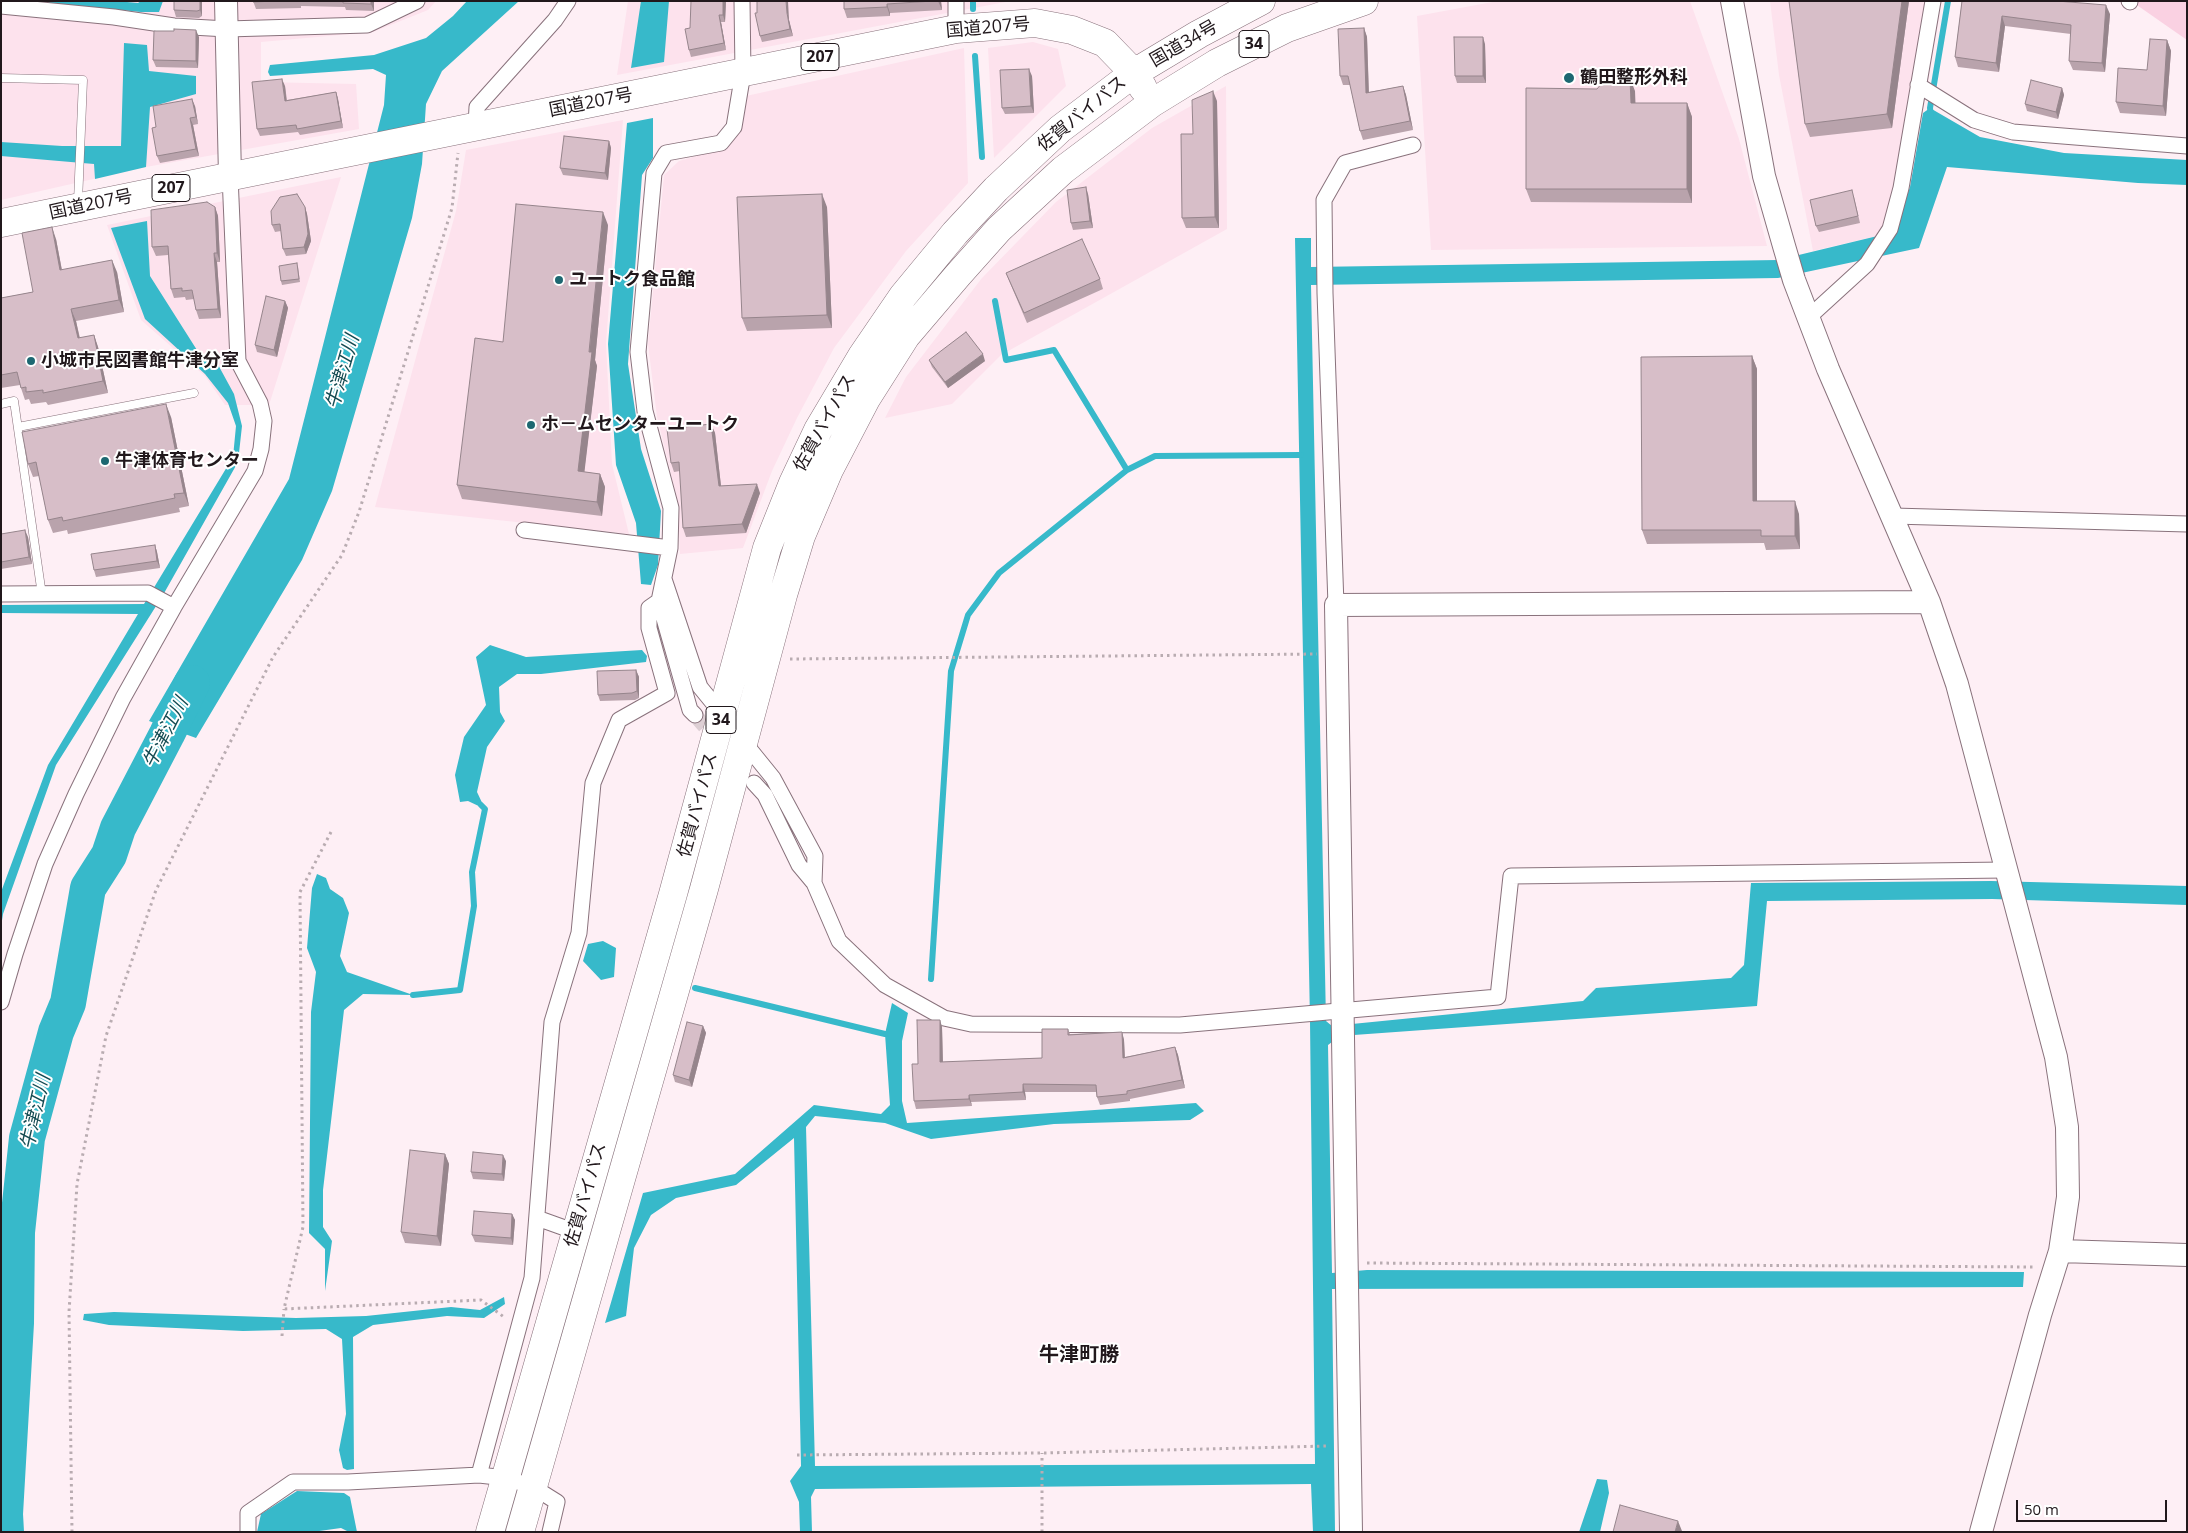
<!DOCTYPE html>
<meta charset="utf-8">
<style>
body{margin:0}
#map{position:relative;width:2188px;height:1533px;overflow:hidden;background:#feeff5;font-family:"Open Sans",sans-serif}
canvas{display:block}
.frame{position:absolute;inset:0;border:2px solid #21181c;pointer-events:none}
.scale{position:absolute;left:2016px;top:1500px;width:151px;height:22px;box-sizing:border-box;border:2px solid #21181c;border-top:0;padding-left:6px;font-size:15px;line-height:18px;white-space:nowrap;color:#21181c;-webkit-text-stroke:4px #fff;paint-order:stroke}
</style>
<div id="map">
<canvas width="2188" height="1533"></canvas>
<div class="frame"></div>
<div class="scale">50 m</div>
</div>
<script>
const ctx = document.querySelector('canvas').getContext('2d');
ctx.lineJoin = 'round';
function fill(path, color) { ctx.fillStyle = color; ctx.fill(path, 'evenodd'); }
const shape = rows => new Path2D(rows.map(r => 'M' + r).join(''));
function trace(path, color, width, dash) { ctx.strokeStyle = color; ctx.lineWidth = width; ctx.lineCap = dash ? 'butt' : 'round'; ctx.setLineDash(dash || []); ctx.stroke(path); }
function label(font, color, halo, rows, align = 'center') {
  ctx.font = font + ' "Open Sans","Noto Sans JP",sans-serif'; ctx.lineWidth = 4; ctx.setLineDash([]); ctx.textBaseline = 'middle'; ctx.strokeStyle = halo; ctx.fillStyle = color; for (const [text, x, y, turn = 0] of rows) {
    ctx.save(); ctx.translate(x, y); ctx.rotate((+turn || 0) * Math.PI / 180); ctx.textAlign = isNaN(turn) ? turn : align; if (halo) ctx.strokeText(text, 0, 0); ctx.fillText(text, 0, 0); ctx.restore();
  }
}
fill(shape([
 [1,1,436,1,428,10,373,32,261,42,261,82,356,84,359,129,146,167,1,200],
 [628,1,1011,1,617,75],
 [1498,1,1690,1,1739,139,1767,246,1431,250,1417,16],
 [1770,1,1942,1,1910,187,1894,232,1813,251,1779,75],
 [1033,42,1058,49,1066,86,994,158,988,48],
 [964,48,968,183,906,251,834,348,797,418,772,471,743,548,680,554,678,502,657,417,648,344,664,175,679,161,721,149,746,96],
 [1226,86,1227,229,1001,355,952,404,885,418,906,377,982,278,1056,202,1152,128],
 [623,120,606,343,612,464,629,534,375,507,456,211,466,150],
 [341,177,269,405,225,405,205,376,141,320,107,225]
]), '#fde2ed');
fill(shape([
 [2131,1,2187,1,2187,40]
]), '#fad1e2');
fill(shape([
 [28,1,116,1,138,3,141,1,163,1,159,12,141,12],
 [467,1,519,1,442,71,426,104,422,164,412,218,332,491,302,560,196,738,149,721,289,479,384,105,386,75,373,69,270,76,268,72,270,65,374,55,426,38,453,16],
 [641,1,669,1,664,62,631,68],
 [124,43,147,45,149,71,196,76,196,94,150,107,146,167,95,179,94,164,1,156,1,142,62,146,121,146],
 [1930,108,1980,137,2064,153,2187,160,2187,185,2138,183,1947,167,1919,248,1778,278,1311,285,1326,1021,1332,1026,1583,1001,1596,988,1731,978,1744,965,1751,883,1991,881,2187,886,2187,905,1992,899,1767,901,1757,1006,1340,1036,1328,1045,1332,1273,1367,1270,2024,1272,2023,1287,1332,1289,1335,1532,1313,1532,1311,1484,815,1489,811,1497,812,1532,800,1532,799,1502,790,1481,801,1466,794,1138,736,1185,676,1198,651,1215,634,1248,626,1316,605,1323,643,1193,735,1174,814,1105,881,1114,890,1105,885,1034,892,1003,908,1013,902,1041,902,1101,907,1123,1196,1103,1204,1111,1190,1120,1054,1124,931,1139,885,1123,815,1116,806,1127,815,1466,1315,1464,1310,1021,1295,238,1311,238,1311,267,1778,260,1894,232,1910,187,1923,113],
 [653,118,653,158,642,175,628,364,641,449,661,511,658,565,651,585,641,584,636,523,616,465,608,344,627,123],
 [147,221,150,276,202,358,216,361,234,394,242,426,238,462,163,595,56,765,3,914,1,927,1,892,48,765,138,614,1,613,1,605,144,604,233,457,236,426,228,403,205,374,145,319,111,228],
 [490,645,526,657,642,650,647,656,646,662,541,674,517,674,499,687,500,712,505,721,487,747,477,792,485,809,468,801,460,802,455,775,464,737,486,705,476,657],
 [317,874,326,878,330,889,343,898,349,913,340,956,347,972,413,995,363,994,344,1010,323,1190,323,1227,332,1241,325,1291,325,1249,309,1233,311,1012,316,972,307,948,312,888],
 [603,941,616,948,614,977,601,980,583,961,588,944],
 [504,1297,505,1304,484,1318,447,1316,373,1325,353,1337,354,1469,347,1470,343,1468,339,1450,346,1414,342,1339,326,1329,243,1331,109,1325,83,1320,84,1314,114,1312,296,1318,366,1316,451,1307,480,1310],
 [1597,1479,1607,1480,1609,1493,1600,1532,1579,1532],
 [297,1491,344,1493,350,1497,357,1532,349,1532,341,1528,312,1532,257,1532,261,1514]
]), '#37b9ca');
trace(shape([
 [973,1,973,9],
 [975,56,982,157],
 [1931,116,1930,108,1948,1],
 [995,301,1006,360,1054,350,1127,470],
 [931,979,951,671,968,615,999,573,1127,470,1155,456,1301,455],
 [695,988,885,1034],
 [413,995,460,990,474,906,472,872,485,809,481,805]
]), '#37b9ca', 6);
trace(shape([
 [6,1532,5,1514,16,1323,17,1232,27,1138,56,1032,68,1003,88,888,109,855,118,828,167,734,192,683]
]), '#37b9ca', 36);
trace(shape([
 [695,715,740,767]
]), '#ddcfd4', 15, [15, 8]);
const lane = shape([
 [1,78,83,80,78,202],
 [1,404,14,401,42,595],
 [18,427,194,393]
]);
const street = shape([
 [2129,1,2130,2],
 [1,6,114,17,174,26,227,29,367,25,417,1],
 [956,29,956,1],
 [1918,85,1974,120,2013,132,2187,146],
 [476,126,477,107,555,20,568,1],
 [1809,317,1867,264,1890,229,1901,188,1933,1],
 [1893,516,2187,524],
 [524,530,670,548],
 [664,579,700,687,722,714],
 [1,594,148,593,174,607],
 [1336,605,1325,293,1324,200,1345,163,1413,145],
 [695,715,690,710,659,601,670,548,671,508,645,411,638,352,654,173,666,153,721,143,734,127,743,73,742,1],
 [743,741,773,778,815,856,814,883],
 [754,783,765,795,799,865,814,883,839,941,885,985,944,1018,971,1024,1180,1025,1498,997,1511,876,2006,870],
 [1,1002,15,954,45,864,76,794,123,698,174,607,255,471,261,449,264,421,260,403,238,361,230,176],
 [537,1218,576,1232],
 [479,1475,532,1278,552,1022,579,933,593,783,619,720,667,693,649,628,649,608,659,601],
 [248,1532,248,1513,293,1482,348,1482,479,1475,506,1478,533,1487,557,1502,550,1532]
]);
const secondary = shape([
 [226,1,230,176],
 [1732,1,1764,176,1784,246,1794,280,1828,369,1929,602,1957,684,2056,1057,2067,1127,2068,1197,2060,1251,2040,1315,1981,1532],
 [2060,1251,2187,1255],
 [1351,1532,1336,605,1929,602]
]);
const highway = shape([
 [1,223,956,29,1035,23,1072,30,1105,43,1134,73,1143,88],
 [490,1532,673,894,767,548,793,483,818,430,862,356,903,296,955,233,996,189,1060,129,1134,73,1199,34,1261,1],
 [520,1532,704,889,783,595,801,536,829,470,866,399,906,336,958,275,999,229,1063,170,1152,103,1217,63,1287,28,1364,1]
]);
trace(lane, '#89727c', 9);
trace(street, '#89727c', 17);
trace(secondary, '#89727c', 24);
trace(highway, '#89727c', 29);
trace(shape([
 [790,659,1317,654],
 [331,832,300,892,303,1227,284,1309,481,1300,504,1317],
 [1367,1263,2034,1267],
 [282,1336,284,1309],
 [797,1455,1042,1453,1328,1446],
 [72,1532,69,1312,77,1184,106,1036,156,890,273,657,342,555,359,512,452,208,458,153],
 [1042,1532,1042,1453]
]), '#b9acb1', 3, [2.5, 4]);
trace(lane, '#fff', 8);
trace(street, '#fff', 15);
trace(secondary, '#fff', 22);
trace(highway, '#fff', 28);
fill(shape([
 [174,1,202,1,202,16,199,18,176,17,174,10],
 [253,1,374,1,374,11,346,10,345,7,301,6,301,8,256,9],
 [726,1,725,22,721,22,726,50,691,57,689,50,690,28],
 [844,1,941,1,942,10,890,13,890,16,847,18,844,9],
 [1789,1,1909,1,1892,128,1810,137,1805,124],
 [1962,1,2110,14,2105,72,2073,70,2069,61,2071,34,2005,26,1999,72,1958,67,1955,57],
 [789,20,793,36,762,42,760,36],
 [1364,28,1367,37,1369,92,1403,86,1406,95,1413,130,1363,140,1360,131,1350,85,1343,85,1340,76],
 [199,37,198,68,156,67,153,60],
 [2167,40,2171,51,2166,116,2120,113,2116,102,2147,70],
 [1485,44,1486,83,1457,83,1455,76],
 [1032,76,1034,113,1005,114,1002,108],
 [285,86,287,100,336,92,338,99,343,128,300,135,298,132,260,136,257,129],
 [2062,88,2064,95,2058,119,2027,111,2025,104],
 [1635,91,1635,103,1687,103,1692,117,1692,203,1531,202,1526,189],
 [1217,101,1219,228,1186,228,1182,218,1193,134],
 [195,106,198,124,193,125,199,156,160,163,157,156,156,127],
 [609,141,611,148,608,180,563,175,560,168],
 [1088,194,1093,228,1073,230,1071,223],
 [1854,197,1860,223,1819,232,1816,226],
 [215,207,218,216,220,262,217,262,221,318,199,319,196,310,194,299,186,300,185,297,174,298,171,289,168,255,156,256,152,247],
 [305,207,307,214,311,241,306,254,286,256,283,249,281,231,275,232,272,225],
 [827,207,832,328,747,331,742,318],
 [608,225,595,360,597,366,584,472,600,474,605,487,602,516,462,499,457,485,503,342],
 [56,239,62,270,117,272,124,312,76,321,80,338,94,335,98,347,108,393,48,405,46,402,31,404,29,399,25,400,20,385,1,388,1,298,33,292],
 [298,267,300,282,282,285,281,281],
 [1006,273,1100,279,1103,289,1027,323,1010,283],
 [285,301,288,308,277,357,257,352,255,345],
 [1752,356,1757,369,1757,501,1799,514,1800,549,1766,550,1764,543,1647,544,1642,530],
 [929,360,985,361,948,388,932,367],
 [171,417,189,506,179,508,180,512,68,534,67,530,53,533,48,520,39,476,33,477,28,464],
 [711,424,715,433,721,486,760,493,746,533,686,537,683,528,680,471,674,472,671,463],
 [1,534,28,537,32,564,1,569],
 [155,545,157,552,160,568,96,577,94,570],
 [636,670,639,677,639,698,635,700,600,701,598,695],
 [940,1020,942,1027,943,1062,1042,1058,1068,1029,1070,1034,1122,1032,1124,1040,1125,1057,1175,1047,1178,1055,1185,1088,1130,1099,1130,1101,1100,1105,1097,1097,1096,1092,1025,1092,1026,1100,971,1102,972,1106,916,1109,914,1101,918,1064],
 [703,1026,706,1033,692,1087,675,1082,673,1075],
 [445,1154,449,1164,441,1246,405,1243,401,1232],
 [506,1161,504,1181,473,1179,471,1172],
 [512,1214,515,1220,513,1245,475,1242,472,1235]
]), '#b9a3ac');
fill(shape([
 [200,1,202,1,202,16,200,10],
 [371,1,374,1,374,11,371,4],
 [723,1,726,1,725,22,723,15],
 [786,1,788,1,789,20,793,36,790,29,787,13],
 [938,1,941,1,942,10],
 [1902,1,1909,1,1892,128,1887,114],
 [887,4,890,13,890,16,887,7],
 [2106,5,2110,14,2105,72,2102,63],
 [719,15,721,22,726,50,724,43],
 [2002,16,2005,26,1999,72,1996,63],
 [1364,28,1367,37,1369,102,1366,93],
 [196,30,199,37,198,68,196,61],
 [1483,37,1485,44,1486,83,1483,76],
 [2167,40,2171,51,2166,116,2163,106],
 [1029,69,1032,76,1034,113,1031,106],
 [1630,78,1635,91,1636,117,1631,103],
 [282,79,285,86,287,107,285,101],
 [1403,86,1406,95,1413,130,1410,121],
 [2062,88,2064,95,2058,119,2056,112],
 [1213,91,1217,101,1219,228,1215,217],
 [336,92,338,99,343,128,341,121],
 [192,99,195,106,198,124,196,117],
 [1687,103,1692,117,1692,203,1687,189],
 [190,118,193,125,199,156,196,149],
 [609,141,611,148,608,180,605,173],
 [1086,187,1088,194,1093,228,1090,221],
 [822,194,827,207,832,328,827,315],
 [215,207,218,216,220,262,217,253],
 [305,207,307,214,311,241,306,254,304,247],
 [603,212,608,225,595,360,597,366,583,484,578,471],
 [52,227,56,239,64,282,60,270],
 [214,253,217,262,221,318,218,309],
 [112,260,117,272,124,312,119,300],
 [285,301,288,308,277,357,274,350],
 [71,309,76,321,82,350,78,338],
 [94,335,98,347,108,393,103,381],
 [983,354,985,361,948,388,945,382],
 [1752,356,1757,369,1757,515,1753,501],
 [166,404,171,417,189,506,184,493],
 [711,424,715,433,722,495,719,486],
 [600,474,605,487,602,516,597,502],
 [757,484,760,493,746,533,742,524],
 [1795,501,1799,514,1800,549,1795,536],
 [25,530,28,537,32,564,29,557],
 [155,545,157,552,160,568,157,561],
 [636,670,639,677,639,698,637,691],
 [940,1020,942,1027,943,1070,940,1062],
 [703,1026,706,1033,692,1087,689,1080],
 [1122,1032,1124,1040,1125,1066,1123,1058],
 [1175,1047,1178,1055,1185,1088,1182,1080],
 [1023,1084,1025,1092,1026,1100,1023,1092],
 [969,1095,971,1102,972,1106,969,1099],
 [445,1154,449,1164,441,1246,437,1236],
 [503,1155,506,1161,504,1181,502,1174],
 [512,1214,515,1220,513,1245,511,1238],
 [1678,1521,1682,1531,1682,1532,1675,1532]
]), '#96858c');
const building = shape([
 [174,1,200,1,200,10,197,11,174,10,174,1],
 [253,1,275,1,253,2,253,1],
 [343,1,371,1,371,4,343,3,343,1],
 [691,1,723,1,723,15,719,15,724,43,689,50,685,29,690,28,691,1],
 [757,1,786,1,787,13,790,29,760,36,755,13,757,13,757,1],
 [844,1,933,1,887,4,887,7,844,9,844,1],
 [1789,1,1902,1,1887,114,1805,124,1789,1],
 [1962,1,2057,1,2106,5,2102,63,2069,61,2071,25,2002,16,1996,63,1955,57,1962,1],
 [1364,28,1366,93,1403,86,1410,121,1360,131,1348,76,1340,76,1338,29,1364,28],
 [174,29,196,30,196,61,153,60,154,31,174,31,174,29],
 [1454,37,1483,37,1483,76,1455,76,1454,37],
 [2150,39,2167,40,2163,106,2116,102,2118,68,2147,70,2150,39],
 [1029,69,1031,106,1002,108,1000,70,1029,69],
 [1619,72,1630,78,1631,103,1687,103,1687,189,1526,189,1526,88,1597,89,1608,76,1619,72],
 [282,79,285,101,336,92,341,121,297,129,296,125,257,129,252,82,282,79],
 [2031,80,2062,88,2056,112,2025,104,2031,80],
 [1213,91,1215,217,1182,218,1181,134,1193,134,1192,100,1213,91],
 [192,99,196,117,190,118,196,149,157,156,152,128,156,127,153,106,192,99],
 [564,136,609,141,605,173,560,168,564,136],
 [1086,187,1090,221,1071,223,1067,190,1086,187],
 [1852,190,1858,216,1816,226,1810,200,1852,190],
 [297,194,305,207,308,234,304,247,283,249,280,224,272,225,271,211,280,197,297,194],
 [822,194,827,315,742,318,737,197,822,194],
 [207,202,215,207,217,253,214,253,218,309,196,310,192,290,182,291,182,288,171,289,168,246,152,247,151,210,207,202],
 [516,204,603,212,589,352,592,352,578,471,600,474,597,502,457,485,475,338,503,342,516,204],
 [52,227,60,270,112,260,119,300,71,309,78,338,94,335,103,381,43,393,43,390,26,392,26,387,21,388,17,372,1,375,1,298,33,292,22,233,52,227],
 [1082,239,1100,279,1024,313,1006,273,1082,239],
 [297,263,299,279,281,281,279,266,297,263],
 [266,296,285,301,274,350,255,345,266,296],
 [966,332,983,354,945,382,929,360,966,332],
 [1752,356,1753,501,1795,501,1795,536,1761,536,1761,530,1642,530,1641,357,1752,356],
 [166,404,184,493,174,494,175,498,63,521,62,517,48,520,36,462,28,464,22,432,166,404],
 [711,424,719,486,757,484,742,524,683,528,679,462,671,463,667,429,711,424],
 [25,530,29,557,1,562,1,534,25,530],
 [155,545,157,561,94,570,91,554,155,545],
 [636,670,637,691,632,693,598,695,597,671,636,670],
 [917,1020,940,1020,940,1062,1042,1058,1042,1029,1068,1029,1068,1035,1122,1032,1123,1058,1175,1047,1182,1080,1127,1091,1127,1094,1097,1097,1096,1085,1023,1084,1023,1092,969,1095,969,1099,914,1101,912,1064,918,1064,917,1020],
 [687,1022,703,1026,689,1080,673,1075,687,1022],
 [410,1150,445,1154,437,1236,401,1232,410,1150],
 [473,1152,503,1155,502,1174,471,1172,473,1152],
 [474,1211,512,1214,511,1238,472,1235,474,1211],
 [1620,1505,1678,1521,1675,1532,1613,1532,1620,1505]
]);
fill(building, '#d7bec8');
trace(building, '#96858c', 1);
for (const [x, y, r, color] of [
 [1569,78,6,"#1d6872"],
 [559,280,5,"#1d6872"],
 [31,361,5,"#1d6872"],
 [531,425,5,"#1d6872"],
 [105,461,5,"#1d6872"]
]) { const dot = new Path2D(); dot.arc(x, y, r, 0, 2 * Math.PI); ctx.fillStyle = color; ctx.fill(dot); trace(dot, '#fff', 2); }
for (const [x, y, w] of [
 [1254,44,30],
 [820,57,38],
 [171,188,38],
 [721,720,30]
]) { const box = new Path2D(); box.roundRect(x - w / 2, y - 13.5, w, 27, 4); ctx.fillStyle = '#fff'; ctx.fill(box); trace(box, '#21181c', 1); }
label('bold 16px', '#21181c', null, [
 ["34",1254,44],
 ["207",820,57],
 ["207",171,188],
 ["34",721,720]
]);
label('18px', '#21181c', '#fff', [
 ["国道207号",988,28,-5],
 ["国道34号",1184,44,-30],
 ["国道207号",591,103,-11],
 ["佐賀バイパス",1082,114,-39],
 ["国道207号",91,205,-12],
 ["佐賀バイパス",825,423,-61],
 ["佐賀バイパス",698,805,-75],
 ["佐賀バイパス",586,1195,-74]
]);
label('bold 18px', '#21181c', '#fff', [
 ["鶴田整形外科",1580,78],
 ["ユートク食品館",569,280],
 ["小城市民図書館牛津分室",41,361],
 ["ホ－ムセンターユートク",541,425],
 ["牛津体育センター",115,461]
], 'left');
label('italic 19px', '#144b52', '#fff', [
 ["牛津江川",343,372,-74],
 ["牛津江川",166,733,-63],
 ["牛津江川",36,1112,-77]
]);
label('bold 20px', '#21181c', '#fff', [
 ["牛津町勝",1079,1355]
]);
</script>
